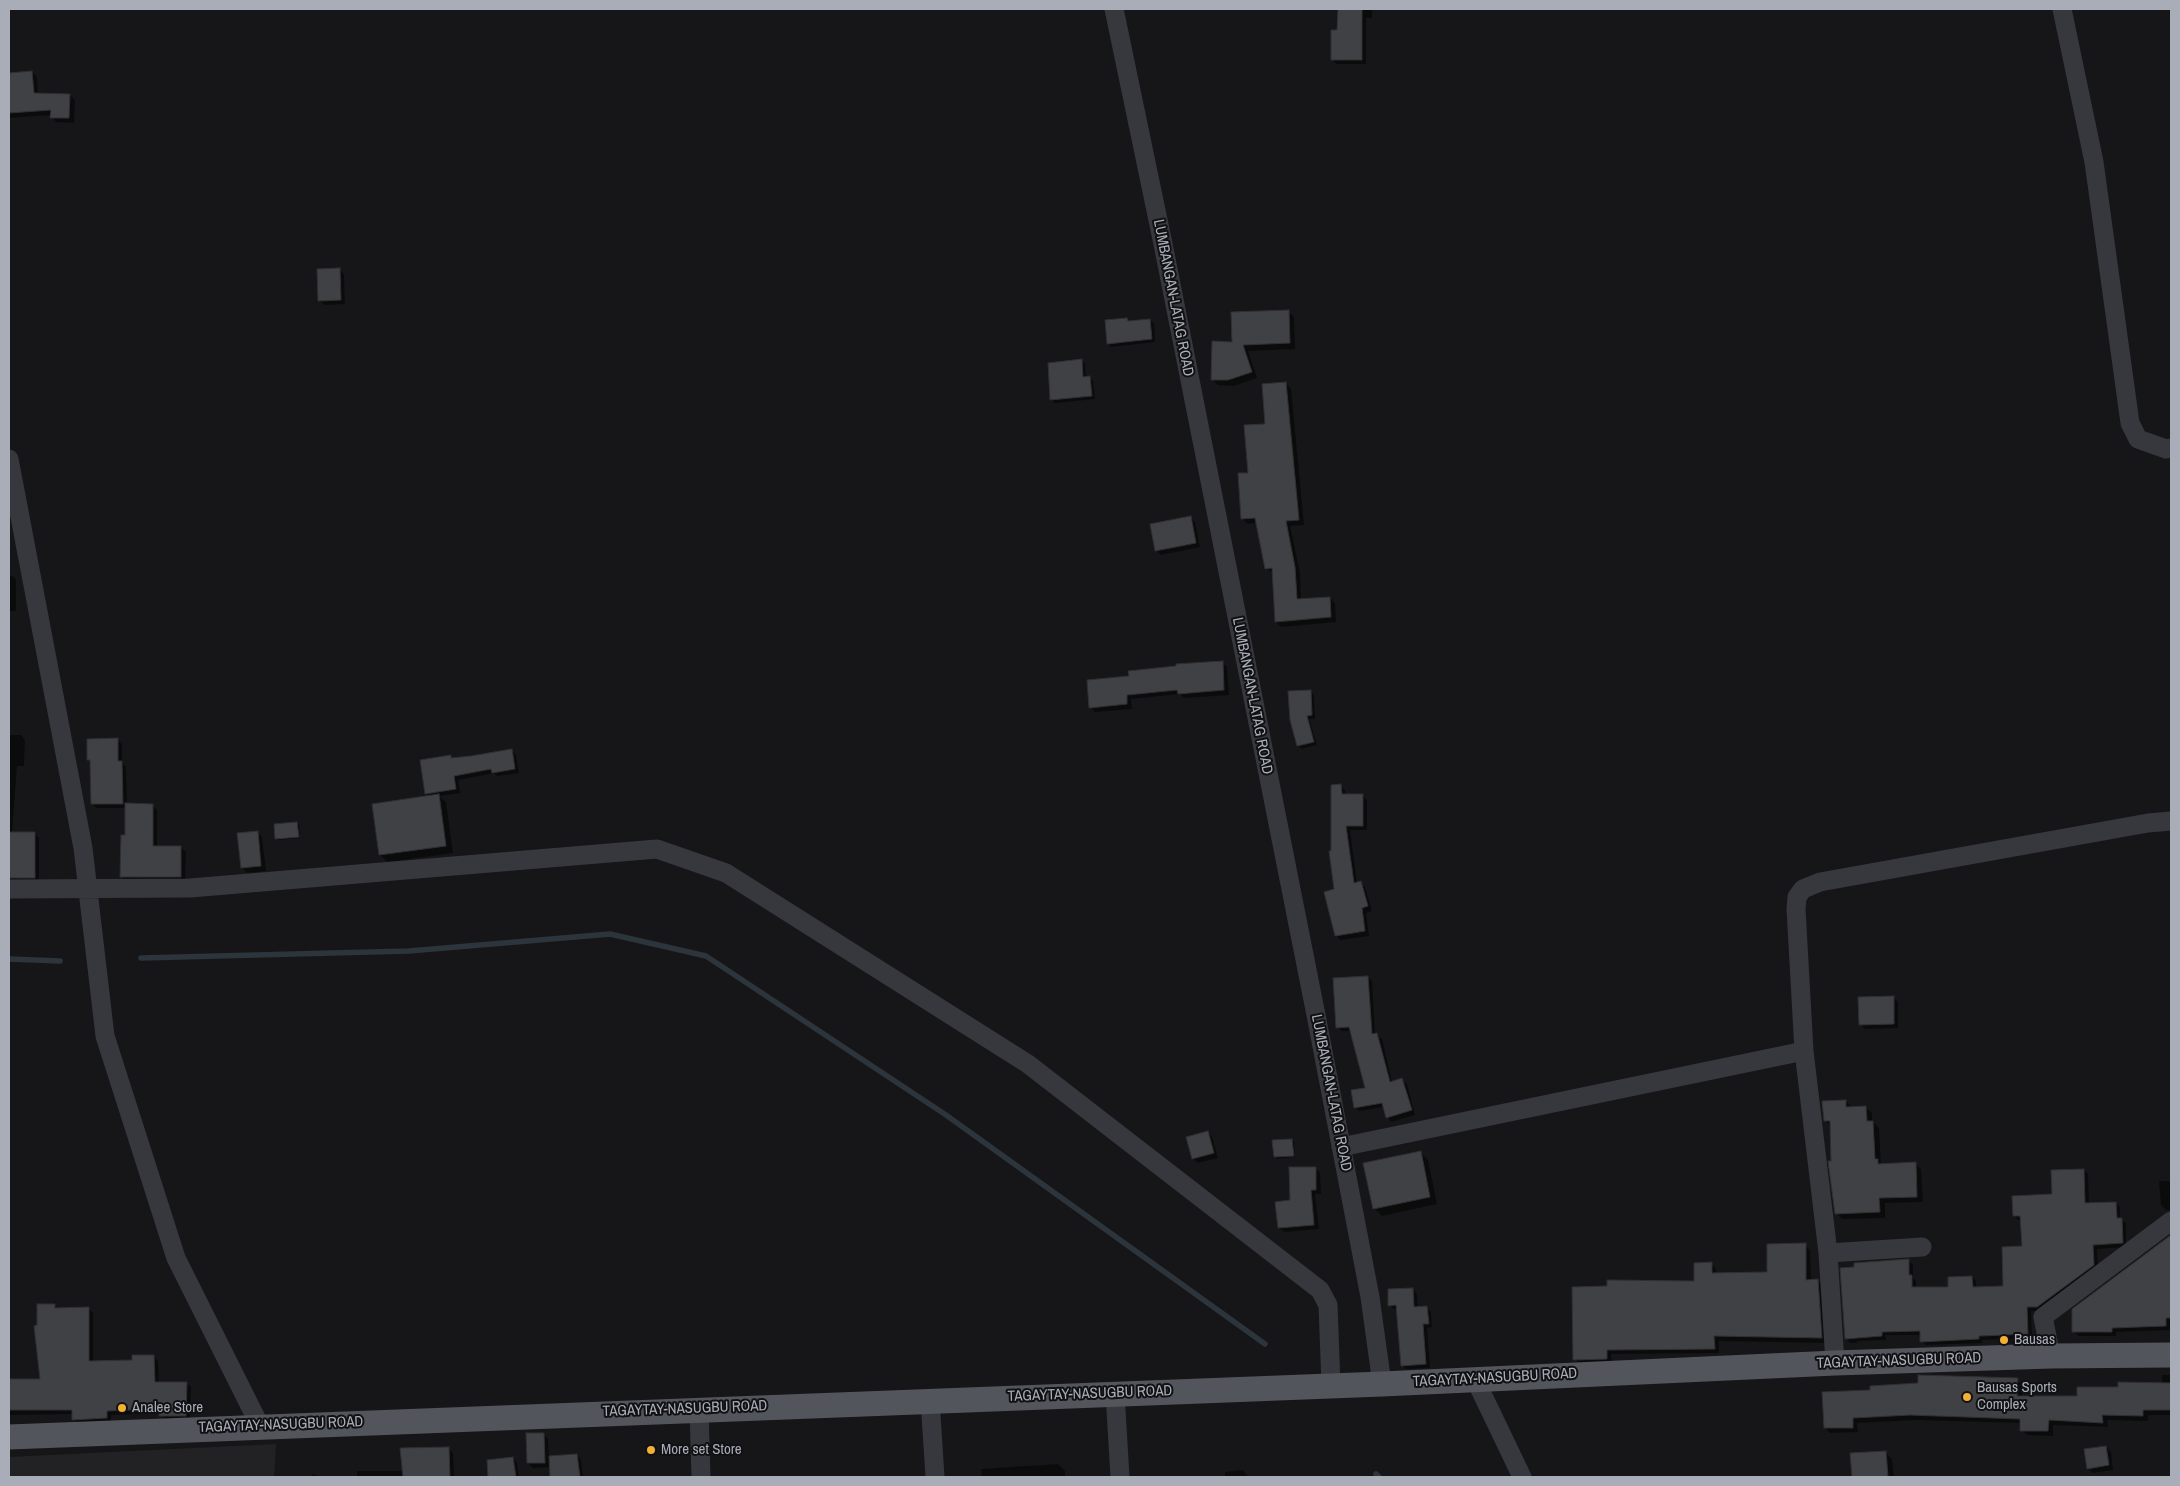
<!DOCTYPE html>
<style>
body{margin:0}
#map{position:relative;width:2180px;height:1486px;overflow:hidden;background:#161618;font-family:"Archivo Narrow",sans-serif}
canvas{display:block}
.frame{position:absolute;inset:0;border:10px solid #a8adb8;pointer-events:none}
</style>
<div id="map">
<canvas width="2180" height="1486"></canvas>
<div class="frame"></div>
</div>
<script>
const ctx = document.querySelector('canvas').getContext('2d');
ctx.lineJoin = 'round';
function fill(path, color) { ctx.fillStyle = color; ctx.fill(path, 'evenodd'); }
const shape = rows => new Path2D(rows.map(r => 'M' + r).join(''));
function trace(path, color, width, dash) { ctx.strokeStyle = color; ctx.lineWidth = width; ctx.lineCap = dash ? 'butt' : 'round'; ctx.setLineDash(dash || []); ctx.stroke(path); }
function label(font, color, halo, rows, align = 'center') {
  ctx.font = font + ' "Archivo Narrow",sans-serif'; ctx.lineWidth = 4; ctx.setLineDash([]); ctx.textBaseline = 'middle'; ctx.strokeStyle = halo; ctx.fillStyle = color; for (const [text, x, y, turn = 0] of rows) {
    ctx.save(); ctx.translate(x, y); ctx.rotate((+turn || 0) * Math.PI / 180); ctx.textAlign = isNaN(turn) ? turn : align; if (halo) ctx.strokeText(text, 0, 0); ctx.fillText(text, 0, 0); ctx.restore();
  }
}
fill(shape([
 [276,1444,274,1477,9,1477,9,1457]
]), '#222225');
fill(shape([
 [1339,9,1372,9,1372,18,1366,18,1366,64,1337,64,1332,60,1338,31],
 [32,72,37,77,38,94,70,95,75,100,74,123,56,122,52,117,52,115,9,118,9,74],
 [339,269,344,274,345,304,324,305,320,301],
 [1288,311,1294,317,1295,349,1248,351,1257,378,1234,386,1218,385,1212,379,1233,343],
 [1150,320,1154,324,1155,342,1111,347,1108,344,1106,321],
 [1081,360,1085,364,1086,378,1089,378,1093,381,1095,399,1055,403,1051,400],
 [1286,383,1291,389,1304,525,1290,526,1300,573,1301,600,1330,598,1335,603,1336,622,1281,627,1276,622,1274,574,1267,569,1257,523,1248,524,1242,519,1250,474,1267,425],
 [1190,518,1195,522,1200,547,1161,555,1156,550],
 [9,574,16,579,16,611,9,611],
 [1222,662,1227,667,1229,695,1184,698,1180,694,1131,699,1132,709,1095,712,1091,707,1130,677],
 [1310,691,1314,695,1315,719,1309,719,1317,745,1302,749,1298,746,1291,720],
 [9,735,21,735,25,740,24,766,17,766,12,833,35,833,39,838,39,882,9,882],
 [117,740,122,744,122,763,126,767,127,804,152,805,157,810,157,847,181,847,186,852,185,881,126,881,121,877,126,836,126,808,97,808,92,804,91,762,88,759],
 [512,751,516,755,519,773,497,776,494,773,458,780,460,793,439,796,446,802,453,853,388,862,380,855,429,796,426,793,451,757,453,759],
 [1340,786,1345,790,1346,796,1363,796,1367,800,1367,830,1350,830,1357,883,1360,883,1365,887,1372,911,1366,913,1369,936,1340,940,1336,935,1332,852],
 [297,823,299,825,300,838,278,840,276,838],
 [257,832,262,837,266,871,247,873,242,868,239,834],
 [1368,977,1372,981,1375,1035,1382,1039,1392,1082,1402,1080,1407,1084,1415,1115,1391,1122,1387,1117,1384,1107,1359,1111,1355,1107,1366,1089,1352,1031,1342,1031,1337,1027],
 [1893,997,1898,1002,1898,1028,1865,1029,1860,1024],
 [1846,1101,1852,1107,1866,1107,1872,1113,1872,1121,1879,1128,1881,1165,1915,1164,1921,1169,1923,1202,1885,1203,1885,1218,1842,1219,1836,1213,1831,1127,1825,1120],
 [1207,1132,1212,1137,1218,1158,1198,1163,1193,1159,1188,1138],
 [1292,1140,1294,1142,1295,1157,1277,1159,1275,1157],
 [1420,1152,1428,1160,1437,1204,1382,1216,1374,1208],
 [1316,1168,1320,1173,1321,1194,1315,1194,1319,1229,1284,1232,1279,1228,1291,1202],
 [2084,1170,2088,1174,2089,1204,2115,1203,2120,1207,2120,1219,2126,1223,2126,1247,2097,1249,2098,1269,2042,1311,2031,1311,2032,1338,1982,1340,1982,1343,1926,1345,1921,1341,1921,1335,1885,1335,1886,1340,1857,1341,1857,1343,1850,1343,1846,1338,1908,1260,1913,1265,1913,1278,1916,1281,1916,1289,1950,1288,1972,1277,1976,1281,1976,1288,2004,1287,2023,1247,2022,1220,2018,1220,2014,1216,2054,1196],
 [2159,1181,2171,1181,2171,1210,2166,1210,2161,1205],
 [2171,1236,2170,1330,2116,1332,2116,1336,2079,1336,2074,1332,2073,1310],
 [1805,1245,1810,1250,1811,1281,1818,1281,1823,1286,1827,1343,1719,1341,1719,1353,1611,1354,1612,1364,1580,1364,1575,1359,1695,1282,1711,1264,1716,1269,1716,1274,1768,1273],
 [1413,1289,1417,1294,1418,1308,1427,1308,1431,1312,1432,1327,1427,1328,1430,1368,1406,1369,1402,1365,1397,1309,1394,1309,1390,1305],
 [55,1305,59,1309,88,1308,93,1313,93,1362,134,1361,153,1356,158,1361,159,1383,186,1383,191,1387,190,1420,165,1420,161,1413,111,1415,111,1422,78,1424,74,1420,73,1414,10,1415,9,1380,42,1380],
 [2162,1375,2171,1375,2171,1415,2148,1415,2148,1421,2107,1420,2108,1427,2053,1425,2053,1436,2027,1435,2022,1430,2022,1423,1916,1420,1857,1423,1858,1432,1830,1433,1825,1428,1871,1391,2017,1379,2023,1385,2022,1397,2078,1398,2119,1388,2162,1384],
 [543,1434,548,1439,549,1457,577,1455,581,1459,583,1477,550,1477,550,1467,533,1468,528,1463],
 [2106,1447,2111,1452,2113,1470,2092,1473,2088,1468],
 [449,1449,453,1453,454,1476,489,1476,513,1458,517,1463,519,1477,357,1477,357,1471,404,1471],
 [1885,1452,1892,1459,1894,1477,1853,1477,1852,1454],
 [1058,1464,1065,1471,1065,1477,982,1477,981,1469],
 [1243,1470,1248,1477,1225,1477,1225,1472],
 [313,1474,319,1477,311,1477],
 [1720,1476,1721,1477,1689,1477]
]), '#0007');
trace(shape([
 [141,958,409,951,610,934,706,956,946,1115,1265,1344],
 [9,959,60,961],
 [1376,1474,1379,1477]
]), '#2c353c', 5.5);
const building = shape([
 [1338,9,1362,9,1362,60,1331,60,1331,30,1337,30,1338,9],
 [32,71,34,93,70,94,69,118,50,118,51,110,9,113,9,73,32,71],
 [340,268,341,300,318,301,317,269,340,268],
 [1289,310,1290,343,1243,345,1252,372,1228,380,1211,380,1212,341,1232,342,1231,312,1289,310],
 [1127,318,1128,321,1150,319,1152,339,1107,344,1105,320,1127,318],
 [1082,359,1083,377,1090,376,1092,396,1050,400,1048,363,1082,359],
 [1286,382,1299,520,1286,521,1295,567,1297,599,1330,597,1331,617,1275,622,1272,568,1265,569,1255,518,1241,519,1238,473,1248,473,1244,425,1265,424,1262,384,1286,382],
 [1191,516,1196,543,1155,551,1150,524,1191,516],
 [1223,661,1224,690,1178,694,1177,690,1127,695,1127,704,1089,708,1087,680,1129,676,1128,671,1176,666,1176,664,1223,661],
 [1311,690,1312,715,1307,716,1314,742,1297,746,1290,720,1288,691,1311,690],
 [118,738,118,761,122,761,123,804,91,804,90,760,87,760,87,739,118,738],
 [512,749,515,769,492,773,491,769,454,776,456,789,425,794,420,760,451,755,451,758,471,756,512,749],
 [1341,784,1342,794,1363,794,1363,826,1346,826,1354,883,1361,881,1368,906,1362,908,1365,931,1335,936,1324,892,1334,889,1329,851,1331,851,1331,785,1341,784],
 [439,794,446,846,379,855,372,804,439,794],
 [125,803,153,804,153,846,181,846,181,877,120,877,121,835,125,835,125,803],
 [297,822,299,837,275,839,274,824,297,822],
 [258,831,261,866,241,868,237,833,258,831],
 [9,832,35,832,35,878,9,878,9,832],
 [1368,976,1372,1034,1377,1033,1390,1082,1402,1078,1412,1110,1386,1118,1382,1103,1354,1108,1351,1090,1365,1088,1349,1027,1336,1028,1333,978,1368,976],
 [1894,996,1894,1024,1859,1025,1858,997,1894,996],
 [1846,1100,1846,1107,1866,1106,1867,1121,1873,1121,1875,1159,1878,1159,1878,1164,1916,1162,1917,1197,1879,1198,1880,1212,1835,1214,1828,1161,1831,1161,1830,1121,1824,1121,1822,1101,1846,1100],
 [1208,1131,1214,1153,1192,1159,1186,1137,1208,1131],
 [1292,1139,1294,1156,1274,1157,1272,1140,1292,1139],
 [1421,1151,1430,1197,1373,1209,1363,1163,1421,1151],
 [1289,1167,1316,1167,1316,1190,1311,1190,1314,1225,1278,1228,1275,1202,1290,1200,1289,1167],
 [2084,1169,2085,1203,2116,1202,2117,1218,2122,1218,2123,1243,2093,1245,2094,1265,2037,1307,2027,1307,2028,1334,1979,1336,1979,1339,1920,1342,1920,1331,1882,1332,1882,1336,1845,1339,1840,1268,1854,1267,1854,1263,1909,1259,1909,1275,1912,1275,1912,1287,1948,1287,1948,1277,1972,1276,1973,1287,2003,1286,2002,1247,2022,1246,2020,1216,2013,1216,2012,1196,2052,1194,2051,1170,2084,1169],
 [2171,1235,2171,1318,2166,1318,2166,1326,2112,1328,2112,1332,2072,1332,2072,1309,2171,1235],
 [1806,1243,1806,1280,1818,1279,1822,1338,1714,1336,1715,1349,1607,1350,1607,1359,1573,1360,1572,1287,1607,1286,1607,1280,1694,1281,1694,1263,1712,1262,1712,1273,1767,1272,1767,1244,1806,1243],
 [1413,1288,1414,1307,1427,1306,1429,1324,1423,1324,1426,1364,1401,1366,1396,1305,1388,1306,1388,1289,1413,1288],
 [37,1304,55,1304,55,1308,89,1307,89,1361,132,1360,132,1355,154,1355,155,1382,187,1382,186,1416,159,1416,159,1409,107,1411,107,1418,72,1420,72,1410,9,1410,9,1379,40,1379,34,1326,37,1325,37,1304],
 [1918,1375,2018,1378,2017,1396,2077,1396,2077,1387,2118,1387,2118,1382,2171,1383,2171,1410,2143,1410,2143,1416,2102,1415,2103,1423,2049,1420,2048,1431,2020,1431,2020,1419,1910,1415,1853,1418,1853,1428,1824,1428,1822,1392,1870,1390,1870,1386,1918,1383,1918,1375],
 [526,1433,544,1433,545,1463,527,1463,526,1433],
 [2106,1446,2109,1465,2087,1469,2084,1449,2106,1446],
 [449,1447,450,1477,403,1477,400,1448,449,1447],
 [1886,1451,1888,1477,1852,1477,1850,1453,1886,1451],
 [577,1454,580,1477,550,1477,549,1456,577,1454],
 [513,1457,516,1477,488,1477,487,1460,513,1457]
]);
fill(building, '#404145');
trace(building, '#303034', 1);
trace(shape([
 [1114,9,1163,244,1316,1015,1370,1297,1382,1384],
 [2062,9,2094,162,2130,423,2138,439,2166,449,2171,448],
 [9,459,83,848,105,1036,176,1258,260,1426],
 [9,889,190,888,657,849,726,873,1028,1064,1320,1290,1328,1305,1331,1385],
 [1341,1147,1804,1051],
 [1828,1253,1922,1247],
 [2051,1356,2043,1317,2171,1221],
 [1835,1363,1828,1253,1804,1051,1796,909,1797,897,1803,889,1820,882,2148,823,2171,821],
 [1475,1379,1522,1477],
 [1115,1393,1120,1477],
 [930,1400,935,1477],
 [699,1409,701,1477]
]), '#37383d', 19);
trace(shape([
 [9,1437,1382,1384,1835,1363,2051,1356,2171,1355]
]), '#53555c', 25);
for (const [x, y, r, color] of [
 [2004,1340,5,"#f2b134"],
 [1967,1397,5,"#f2b134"],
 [122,1408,5,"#f2b134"],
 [651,1450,5,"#f2b134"]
]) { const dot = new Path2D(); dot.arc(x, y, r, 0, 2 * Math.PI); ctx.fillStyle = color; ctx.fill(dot); trace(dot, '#111113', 2); }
label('15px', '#a8adb8', '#111113', [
 ["LUMBANGAN-LATAG ROAD",1173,298,79],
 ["LUMBANGAN-LATAG ROAD",1252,696,79],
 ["LUMBANGAN-LATAG ROAD",1331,1093,79],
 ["TAGAYTAY-NASUGBU ROAD",1899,1361,-2],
 ["TAGAYTAY-NASUGBU ROAD",1495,1378,-3],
 ["TAGAYTAY-NASUGBU ROAD",1090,1394,-2],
 ["TAGAYTAY-NASUGBU ROAD",685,1409,-2],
 ["TAGAYTAY-NASUGBU ROAD",281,1425,-2]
]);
label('15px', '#a8adb8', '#111113', [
 ["Bausas",2014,1340],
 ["Bausas Sports",1977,1388],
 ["Complex",1977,1405],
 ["Analee Store",132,1408],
 ["More set Store",661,1450]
], 'left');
</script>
